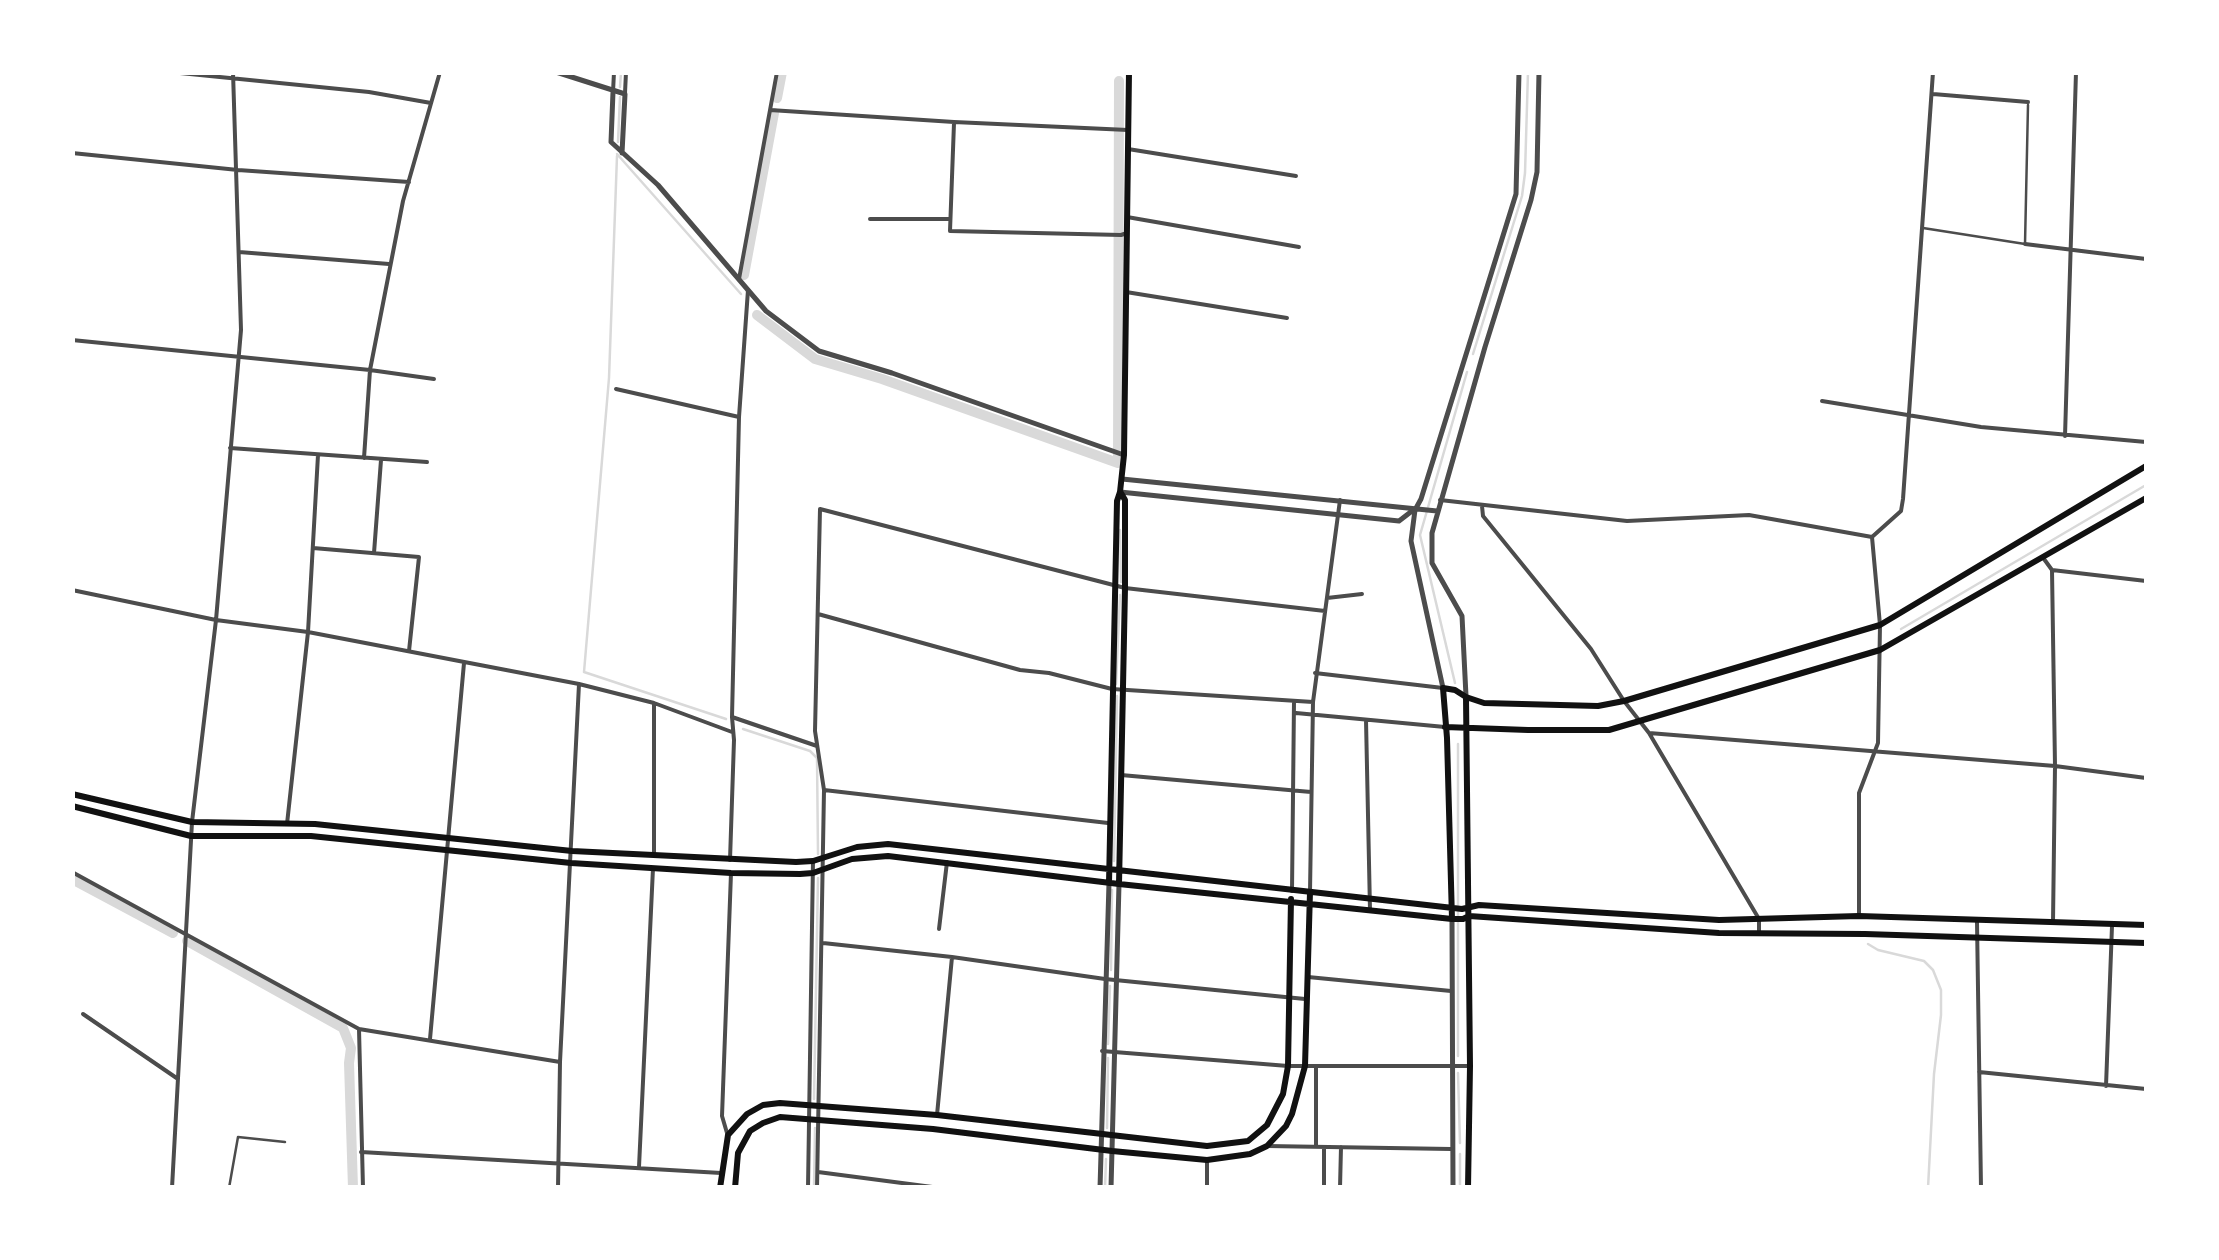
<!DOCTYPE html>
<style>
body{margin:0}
#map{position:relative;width:2219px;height:1260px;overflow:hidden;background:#fff;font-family:Overpass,sans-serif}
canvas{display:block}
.frame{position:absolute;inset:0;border:75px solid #fff;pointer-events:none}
</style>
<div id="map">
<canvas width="2219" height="1260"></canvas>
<div class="frame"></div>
</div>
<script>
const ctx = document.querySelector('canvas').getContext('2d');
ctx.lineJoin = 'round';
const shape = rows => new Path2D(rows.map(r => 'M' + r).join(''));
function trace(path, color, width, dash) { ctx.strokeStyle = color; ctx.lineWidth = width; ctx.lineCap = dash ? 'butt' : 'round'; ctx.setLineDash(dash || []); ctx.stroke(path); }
trace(shape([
 [620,87,621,72],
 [618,142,620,97],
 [617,154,741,294],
 [617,156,609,378,584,672,726,719],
 [1473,354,1522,196,1525,173,1528,72],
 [1120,530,1121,582],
 [1901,629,2146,485],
 [1455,683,1420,535,1467,372],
 [1116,684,1120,595],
 [743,729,810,751,817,758,818,854],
 [1114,861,1117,696],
 [1868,944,1878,950,1924,961,1933,970,1941,990,1941,1015,1934,1074,1928,1188],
 [1111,970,1112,890],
 [1108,1044,1110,986],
 [1458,1056,1458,744],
 [1458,1073,1460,1143],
 [814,1099,818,878],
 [1107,1128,1108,1058],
 [1460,1154,1460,1188],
 [814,1188,815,1128],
 [1105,1188,1106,1159]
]), '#d9d9d9', 2.5);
trace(shape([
 [777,98,782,72],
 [744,275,774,113],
 [757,315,815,359,882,379,1118,463,1119,81],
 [72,879,173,933],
 [187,941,343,1028,351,1048,349,1063,353,1188]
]), '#d9d9d9', 10);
trace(shape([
 [1923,228,2025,244,2028,105],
 [229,1188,238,1137,285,1142]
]), '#4c4c4c', 2.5);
trace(shape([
 [170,72,369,92,431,103],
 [613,92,614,72],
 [625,93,626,72],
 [1933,94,2028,102],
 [770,110,954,122,1128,130],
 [954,123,950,231,1121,235,1127,233],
 [1128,149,1296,176],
 [72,153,238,170,409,182],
 [1127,217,1299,247],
 [870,219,950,219],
 [2025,244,2146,259],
 [239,252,389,264],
 [739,279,777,72],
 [1126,292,1287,318],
 [72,340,370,370,434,379],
 [616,389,739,417],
 [1822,401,1981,427,2146,442],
 [2065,436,2076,72],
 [230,448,427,462],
 [364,458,370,370,403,201,440,72],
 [1440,500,1627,521,1749,515,1872,537],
 [1482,506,1483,516,1591,649,1624,701,1649,733,1759,919,1759,933],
 [1872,537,1901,511,1903,499,1933,72],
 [313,548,419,557,409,651],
 [374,553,381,460],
 [2044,559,2052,570,2055,766,2053,922],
 [2052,570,2146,581],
 [72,590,216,620,308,632,579,684,654,703,732,732],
 [1327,598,1362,594],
 [818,614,1020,670,1049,673,1112,689,1313,702],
 [1315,673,1443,688],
 [1296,713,1445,727],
 [732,717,817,746],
 [1366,720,1370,910],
 [1649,733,2055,766,2146,778],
 [1121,775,1311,792],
 [824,790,1108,823],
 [287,824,308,632,318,455],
 [654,853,654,703],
 [730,860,734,740,732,717,739,417,748,290],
 [72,872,359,1029,560,1062],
 [1292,891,1294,701],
 [1310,892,1313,702,1340,500],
 [1859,914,1859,793,1878,743,1880,625,1872,537],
 [1977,922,1981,1188],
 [939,929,947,862],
 [823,943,952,957,1105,979,1305,999],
 [1308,977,1451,991],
 [83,1014,178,1079],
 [359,1029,363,1188],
 [430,1039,464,663],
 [1102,1051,1288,1066,1470,1066],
 [1316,1066,1316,1147],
 [1979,1072,2146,1089],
 [2106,1086,2112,926],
 [937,1115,952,957],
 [727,1133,722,1116,731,873],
 [1267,1146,1451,1149],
 [1324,1147,1324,1188],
 [361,1152,721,1173],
 [639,1167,653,868],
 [818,1172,940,1188],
 [172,1188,192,822,216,620,241,330,233,72],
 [558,1188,560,1062,579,684],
 [808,1188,813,861],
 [817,1188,824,790,815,731,820,509,1125,588,1325,611],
 [1207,1188,1207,1160],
 [1340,1188,1341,1147]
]), '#4c4c4c', 4);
trace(shape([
 [556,72,625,94,622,153],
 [613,92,611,142,658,185,766,311,819,351,892,373,1124,455],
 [1122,479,1437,511],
 [1120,492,1399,521,1412,511],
 [1443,688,1411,541,1415,510,1421,499,1516,194,1519,72],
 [1466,696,1462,616,1432,563,1432,533,1485,347,1531,200,1537,172,1539,72],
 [1452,919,1453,1188],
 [1100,1188,1109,883],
 [1111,1188,1119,884]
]), '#4c4c4c', 5);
trace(shape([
 [1466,697,1470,1066,1468,1188],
 [1445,727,1528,730,1609,730,1880,650,2146,498],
 [72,794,192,822,315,824,572,851,796,862,813,861,857,847,888,844,1462,909,1479,905,1719,920,1859,916,2146,925],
 [72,806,191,836,311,836,571,863,731,873,800,874,813,873,852,859,888,856,1119,884,1452,919,1463,919,1469,916,1719,933,1865,934,2146,943],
 [1109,883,1117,501,1120,492,1124,455,1129,72],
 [1119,884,1125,588,1125,500,1121,493],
 [1452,919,1447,738,1443,688,1455,690,1466,697,1484,703,1598,706,1624,701,1880,625,2146,466],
 [720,1188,728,1135,747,1114,763,1105,780,1103,937,1115,1207,1146,1248,1141,1267,1125,1283,1094,1288,1066,1291,899],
 [735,1188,738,1153,750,1131,763,1123,780,1117,933,1129,1112,1151,1207,1160,1250,1154,1267,1146,1286,1126,1292,1114,1305,1066,1310,892]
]), '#111', 6);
</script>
